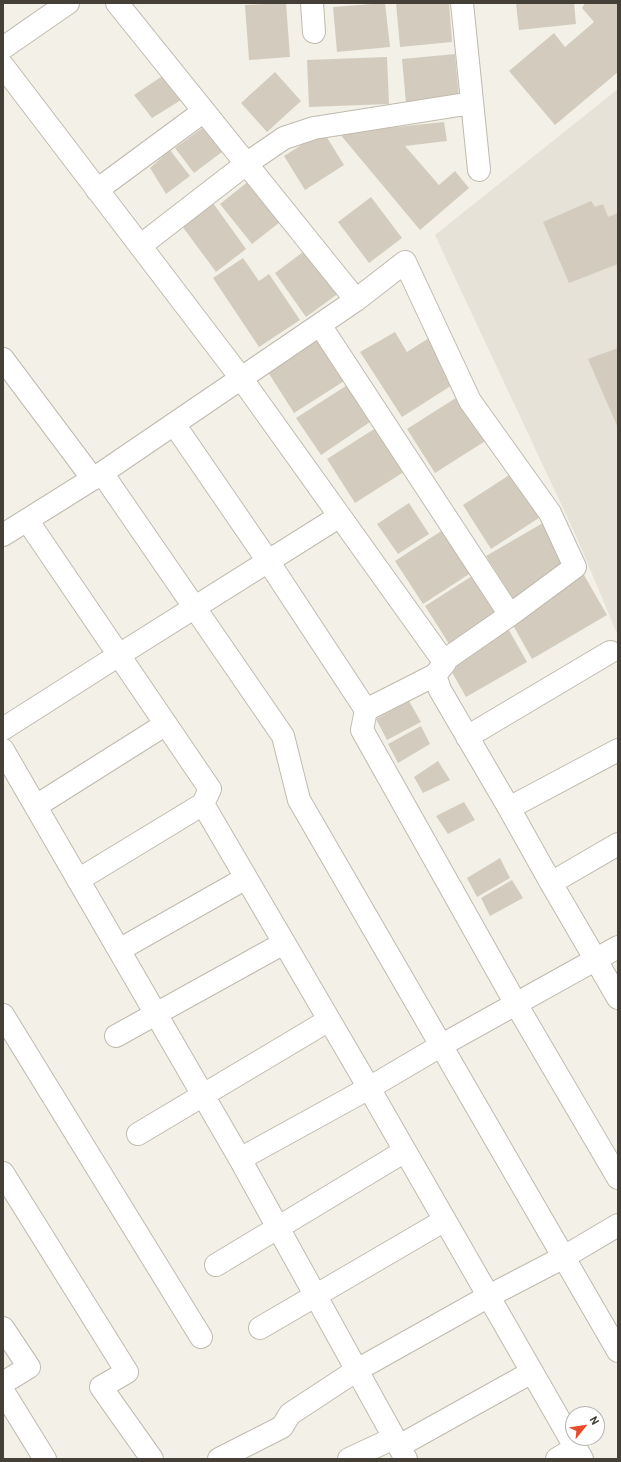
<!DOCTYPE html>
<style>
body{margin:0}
#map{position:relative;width:621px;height:1462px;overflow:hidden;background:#f3f0e8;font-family:Barlow,sans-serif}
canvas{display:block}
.frame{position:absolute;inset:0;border:4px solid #454037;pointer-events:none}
.north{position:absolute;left:565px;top:1406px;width:40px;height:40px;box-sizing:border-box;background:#fff;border:1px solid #b5b3af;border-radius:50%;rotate:60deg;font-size:11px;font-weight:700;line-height:16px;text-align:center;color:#454037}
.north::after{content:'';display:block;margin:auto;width:14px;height:18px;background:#e94a29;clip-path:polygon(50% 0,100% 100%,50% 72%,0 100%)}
</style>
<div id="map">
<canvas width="621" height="1462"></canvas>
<div class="frame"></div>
<div class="north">N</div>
</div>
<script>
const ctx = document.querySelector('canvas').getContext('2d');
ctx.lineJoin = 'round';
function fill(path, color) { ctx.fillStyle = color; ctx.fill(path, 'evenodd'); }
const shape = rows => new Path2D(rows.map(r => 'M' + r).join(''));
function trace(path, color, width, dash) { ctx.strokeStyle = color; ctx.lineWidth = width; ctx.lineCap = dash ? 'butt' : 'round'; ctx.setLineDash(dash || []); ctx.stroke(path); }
fill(shape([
 [618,89,618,636,577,538,435,235]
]), '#e6e2d7');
fill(shape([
 [286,3,290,57,249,60,245,5],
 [385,3,390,47,337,52,333,7],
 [396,3,449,3,452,42,400,47],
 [516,3,574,3,576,24,519,30],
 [585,3,618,3,618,72,555,125,509,71,554,33,565,47,594,22,582,8],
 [455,54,459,99,406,103,402,59],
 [387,57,389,104,309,107,307,60],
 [275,72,301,101,267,132,241,103],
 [167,73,186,97,152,118,134,95],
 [444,122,447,141,405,146,439,185,455,171,469,188,420,230,339,133],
 [208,124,226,149,194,173,175,148],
 [323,131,344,165,305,190,284,156],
 [170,150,190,176,166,194,150,168],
 [250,180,284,219,252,244,220,204],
 [371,197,402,238,369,263,338,222],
 [591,201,595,207,603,204,608,217,618,213,618,264,569,283,543,222],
 [213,203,246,249,216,272,182,226],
 [307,249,339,293,306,317,275,273],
 [243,258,259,281,269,274,300,320,259,347,213,278],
 [395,332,407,352,429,338,457,382,402,417,360,352],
 [321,334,349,378,294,413,266,369],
 [618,348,618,428,588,359],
 [352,382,376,418,321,455,296,418],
 [462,394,490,438,435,473,407,429],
 [382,424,410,468,355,503,327,459],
 [517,470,545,514,491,549,463,505],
 [409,503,429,534,398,554,377,524],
 [548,520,569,565,514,600,486,556],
 [449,526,477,569,423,604,395,561],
 [480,571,508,615,453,650,425,606],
 [584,575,607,615,532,659,509,618],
 [506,625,527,662,466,697,445,660],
 [409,701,421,722,387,740,376,719],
 [421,726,430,744,398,763,388,744],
 [438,761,450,780,423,793,414,777],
 [464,802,475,820,448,834,436,816],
 [500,858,510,878,477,897,467,878],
 [512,880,523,898,490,916,481,898]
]), '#d3ccbe');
const minor = shape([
 [117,3,356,300],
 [312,3,314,32],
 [462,3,479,170],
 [3,48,68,3],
 [3,66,241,378,445,663,435,675,440,690,509,808,551,883,618,998],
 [97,190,204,111],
 [140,246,246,164,284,138,314,128,472,103],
 [320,325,510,615],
 [3,359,93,479],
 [174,424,268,561,366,710],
 [102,473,283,736,299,800,618,1351],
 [27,520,210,789,203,804,369,1088,582,1459],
 [3,535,102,473,356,300,405,262,470,401,550,513,575,567,510,615,445,660,445,663],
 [435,675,366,710,362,730,516,1004,618,1178],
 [3,729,119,655,340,516],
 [467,737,610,652],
 [3,750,240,1159,406,1459],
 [36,806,166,724],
 [509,808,618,750],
 [78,880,203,804],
 [551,883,618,844],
 [119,950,246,878],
 [3,1015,201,1337],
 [116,1036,284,943],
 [138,1134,329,1020],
 [240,1159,369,1088,442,1045,618,947],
 [3,1173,127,1372,101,1387,152,1459],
 [216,1265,405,1151],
 [3,1328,29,1367,3,1383],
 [260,1328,445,1220],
 [3,1391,45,1459],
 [399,1446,532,1372],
 [219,1459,282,1427,290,1414,357,1370,489,1296,564,1257,618,1225],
 [349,1459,394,1438],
 [557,1459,575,1448]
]);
trace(minor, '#c0baae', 24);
trace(minor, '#fff', 22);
</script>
